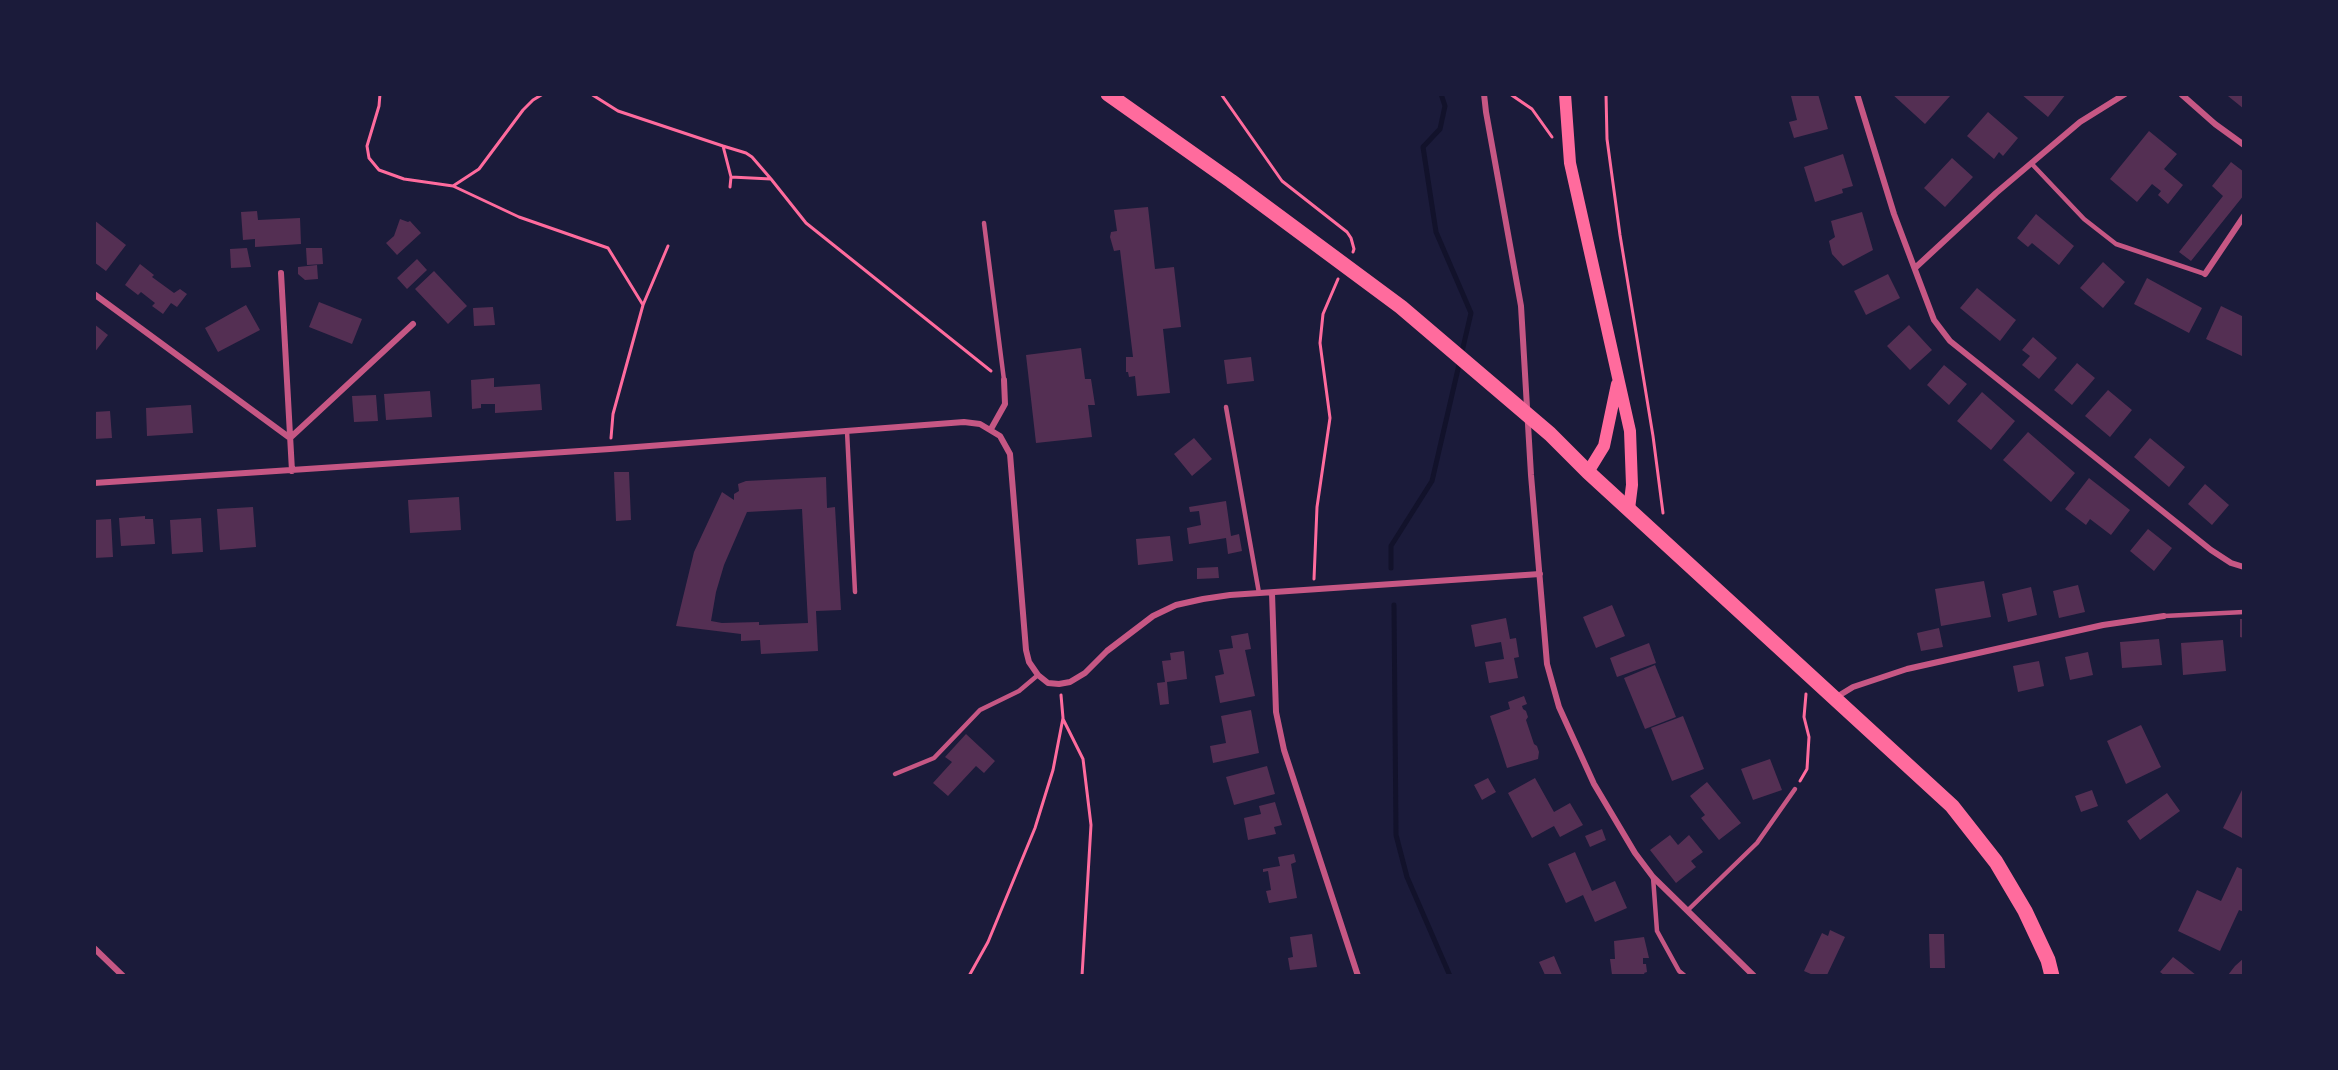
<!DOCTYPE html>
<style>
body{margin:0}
#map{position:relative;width:2338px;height:1070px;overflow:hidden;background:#1b1b3a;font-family:Manrope,sans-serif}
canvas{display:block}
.frame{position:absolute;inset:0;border:96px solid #1b1b3a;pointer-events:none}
</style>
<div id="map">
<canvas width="2338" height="1070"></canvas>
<div class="frame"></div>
</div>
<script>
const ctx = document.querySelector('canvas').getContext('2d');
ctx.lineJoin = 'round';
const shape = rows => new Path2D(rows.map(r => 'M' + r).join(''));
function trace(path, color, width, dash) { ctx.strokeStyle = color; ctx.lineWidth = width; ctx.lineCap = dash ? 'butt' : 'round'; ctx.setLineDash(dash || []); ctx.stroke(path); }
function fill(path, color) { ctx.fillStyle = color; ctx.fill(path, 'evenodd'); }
trace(shape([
 [1391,568,1391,546,1432,481,1471,313,1436,232,1423,147,1440,129,1445,106,1441,94],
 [1394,605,1396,835,1407,877,1450,976]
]), '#12122b', 5);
fill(shape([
 [1795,94,1818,94,1828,129,1794,138,1789,122,1797,120,1791,96],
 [1892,94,1948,94,1950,96,1925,124],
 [2021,94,2066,94,2048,117],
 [2230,94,2244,94,2244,109,2228,96],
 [1988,112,2018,138,2003,156,1999,152,1994,159,1967,136],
 [2149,131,2177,154,2164,169,2183,185,2168,204,2158,195,2161,191,2152,184,2137,202,2110,179],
 [1843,154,1853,186,1842,189,1843,193,1815,202,1804,167],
 [1952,158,1973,177,1945,207,1924,188],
 [2231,162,2244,172,2244,195,2191,261,2179,252,2223,196,2212,186],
 [1148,207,1155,269,1174,267,1181,327,1163,329,1170,393,1137,396,1135,376,1129,377,1128,372,1126,372,1126,357,1133,357,1120,250,1114,251,1110,237,1111,232,1117,231,1114,210],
 [257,211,258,220,300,218,301,244,255,247,255,239,243,240,241,212],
 [1862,212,1873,250,1843,266,1832,254,1829,241,1835,237,1831,221],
 [2036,214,2074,246,2059,265,2032,243,2028,247,2017,238],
 [400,219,408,222,410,221,421,233,397,255,386,243,394,236],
 [94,220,126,245,106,271,94,262],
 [247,248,251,267,231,268,230,249],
 [306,248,322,248,323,264,307,265],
 [417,259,427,270,407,289,397,278],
 [2103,262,2125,282,2103,308,2080,288],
 [140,264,154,275,152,277,174,293,180,289,187,294,177,307,171,303,163,314,152,306,155,303,141,292,138,295,125,285],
 [317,265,318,279,305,280,298,274,298,267],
 [434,271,467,306,448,324,415,289],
 [1888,274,1900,298,1866,315,1854,291],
 [2147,278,2202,308,2189,333,2134,304],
 [1977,288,2016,320,2000,341,1960,308],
 [319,302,362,319,352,344,309,327],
 [246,305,260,330,218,352,205,328],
 [2221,306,2244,317,2244,357,2206,339],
 [493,307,495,325,474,326,473,308],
 [94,324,108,335,94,353],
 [1909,325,1932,350,1910,370,1887,346],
 [2033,337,2057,358,2039,379,2022,365,2030,356,2022,350],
 [1081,348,1085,379,1091,379,1095,405,1088,405,1092,437,1036,443,1026,355],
 [1251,357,1254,381,1227,384,1224,360],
 [2077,363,2095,378,2072,405,2054,390],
 [1944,365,1967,384,1949,405,1927,385],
 [494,378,494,387,540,384,542,410,495,413,495,404,481,404,481,408,472,409,471,380],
 [2108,390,2132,410,2110,437,2085,416],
 [430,391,432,417,386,420,384,394],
 [1982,392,2015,421,1991,450,1957,421],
 [376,395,378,421,354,422,352,396],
 [191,405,193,433,147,436,146,408],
 [110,411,112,438,94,439,94,412],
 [2028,432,2075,473,2051,502,2003,460],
 [1194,438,1212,459,1192,476,1174,454],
 [2150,438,2185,467,2169,487,2134,457],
 [614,472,629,472,631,520,616,521],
 [826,477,827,508,835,507,841,610,816,611,818,651,761,654,760,640,741,641,741,634,676,626,694,552,722,492,734,500,734,494,739,491,738,484,746,481],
 [802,509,808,623,759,625,759,622,722,623,711,621,716,592,724,565,747,512],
 [2089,478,2130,510,2111,535,2090,519,2086,525,2065,509],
 [2205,484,2229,505,2212,525,2188,504],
 [459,497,461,530,410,533,408,500],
 [1226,501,1231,536,1239,534,1242,551,1228,554,1226,538,1189,544,1187,528,1201,525,1199,511,1190,512,1189,507],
 [253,507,256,547,220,550,217,509],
 [145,516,145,519,153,519,155,544,121,546,119,518],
 [201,518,203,552,172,554,170,520],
 [111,519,113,557,94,558,94,520],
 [2148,529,2172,548,2154,571,2130,551],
 [1170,536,1173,561,1138,565,1136,539],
 [1218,567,1219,578,1197,579,1197,568],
 [1984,581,1991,617,1941,626,1935,589],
 [2078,585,2085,612,2059,618,2053,591],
 [2031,587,2037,615,2008,622,2002,594],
 [1612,605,1625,636,1596,648,1583,617],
 [1506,618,1510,639,1516,638,1519,657,1514,658,1518,678,1489,683,1485,662,1504,659,1501,642,1475,647,1471,625],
 [2240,619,2244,619,2244,638,2240,637],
 [1939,628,1943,647,1921,651,1917,633],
 [1248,633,1251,649,1245,650,1255,696,1220,703,1215,676,1224,674,1219,650,1233,648,1231,636],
 [2159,639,2162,665,2122,668,2120,642],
 [2223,640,2226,671,2183,675,2181,643],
 [1649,643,1656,663,1617,677,1610,658],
 [1184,651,1187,679,1167,682,1169,704,1160,705,1157,683,1165,682,1162,661,1171,660,1170,653],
 [2088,652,2093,675,2070,680,2065,657],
 [2039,661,2044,686,2018,692,2013,666],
 [1655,665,1676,717,1645,729,1624,678],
 [1524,696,1527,704,1522,706,1523,709,1526,711,1528,717,1526,720,1534,744,1537,746,1539,752,1538,759,1507,768,1490,716,1510,709,1508,702],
 [1251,710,1259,753,1213,763,1210,746,1226,743,1221,716],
 [1683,716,1704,769,1672,781,1651,728],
 [2141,725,2161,767,2126,784,2107,741],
 [966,734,995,761,984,773,976,766,948,796,933,783,952,762,945,757],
 [1770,759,1782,790,1753,800,1741,769],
 [1267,766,1275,794,1234,805,1226,777],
 [1488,778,1496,792,1482,800,1474,785],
 [1535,778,1554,812,1570,803,1583,825,1560,837,1554,826,1532,838,1508,793],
 [1707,782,1741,823,1719,840,1701,818,1705,815,1690,796],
 [2244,786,2244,839,2223,828],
 [2092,790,2098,806,2081,812,2075,796],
 [2167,793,2180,811,2140,840,2127,821],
 [1275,802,1282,825,1274,827,1276,834,1248,840,1244,818,1261,814,1259,806],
 [1602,829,1606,840,1590,847,1585,836],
 [1670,835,1678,845,1689,835,1703,852,1691,861,1696,867,1676,883,1650,850],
 [1575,852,1592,891,1615,881,1627,908,1595,922,1583,895,1566,903,1548,864],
 [1294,854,1296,862,1291,864,1297,898,1269,903,1266,891,1271,890,1268,871,1263,872,1263,869,1280,866,1278,857],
 [2237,867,2244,870,2244,912,2239,910,2220,951,2178,931,2197,890,2221,901],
 [1830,930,1845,937,1827,975,1813,975,1804,971,1822,933,1828,936],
 [1312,934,1317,967,1290,970,1288,958,1293,957,1290,937],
 [1929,934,1944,934,1945,968,1930,968],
 [1644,937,1649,958,1643,958,1643,964,1646,964,1647,972,1644,973,1645,975,1612,975,1610,959,1615,959,1614,941],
 [1554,956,1562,975,1545,975,1539,962],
 [2173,957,2181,963,2196,975,2164,975,2160,972],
 [2244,958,2244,975,2228,975,2235,966]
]), '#542f53');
trace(shape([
 [380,94,379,106,367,146,369,158,379,170,404,179,453,186,519,217,608,248,643,305],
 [591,94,618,111,723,146,731,177,771,179,806,223,991,371],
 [1221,94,1282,181,1347,232,1351,238,1354,249,1353,252],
 [1510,94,1532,109,1552,137],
 [1606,94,1607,139,1620,235,1653,436,1663,513],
 [723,146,746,153,752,157,771,179],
 [453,186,479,169,523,110,533,100,543,94],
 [730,187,731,177],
 [611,438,613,414,643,305,668,246],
 [1314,579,1317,507,1330,418,1320,343,1323,314,1338,279],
 [1063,719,1083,759,1091,825,1082,976],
 [1800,781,1807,769,1809,737,1804,717,1806,694],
 [969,976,988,942,1035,828,1053,770,1063,718,1061,695]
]), '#ff6b9d', 3);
trace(shape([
 [2031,163,2084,219,2116,244,2205,274],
 [984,223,1004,380],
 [1226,407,1259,593],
 [847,431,855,592],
 [2164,616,2244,612],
 [895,774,934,758,980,710,1019,691,1038,675],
 [1653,877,1657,931,1679,971,1685,976],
 [1688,910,1757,843,1795,789]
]), '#c65784', 4.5);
trace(shape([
 [1484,94,1486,112,1521,306,1531,475,1547,664,1559,707,1594,784,1635,853,1653,877,1754,976],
 [1857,94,1894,214,1934,320,1950,341,2211,550,2231,563,2244,567],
 [2181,94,2215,124,2244,145],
 [1915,268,1996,193,2080,122,2125,94],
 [281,273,292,471],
 [2205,274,2244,216],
 [94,294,290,438,413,324],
 [991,429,1005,404,1004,380],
 [94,483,610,449,964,422,980,424,1000,436,1010,454,1026,650,1029,662,1038,675,1048,683,1059,684,1070,682,1085,673,1107,651,1153,616,1176,605,1203,599,1230,595,1540,574],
 [1272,593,1276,712,1284,750,1358,976],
 [1835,698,1853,687,1907,669,2103,625,2164,616],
 [94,948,123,976]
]), '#c65784', 6);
trace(shape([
 [1565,94,1570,163,1630,431,1632,485,1629,509],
 [1588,472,1604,446,1617,384]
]), '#ff6b9d', 12);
trace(shape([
 [1108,94,1231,181,1401,307,1550,434,1588,472,1952,806,1996,862,2025,911,2048,960,2052,976]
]), '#ff6b9d', 15);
</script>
